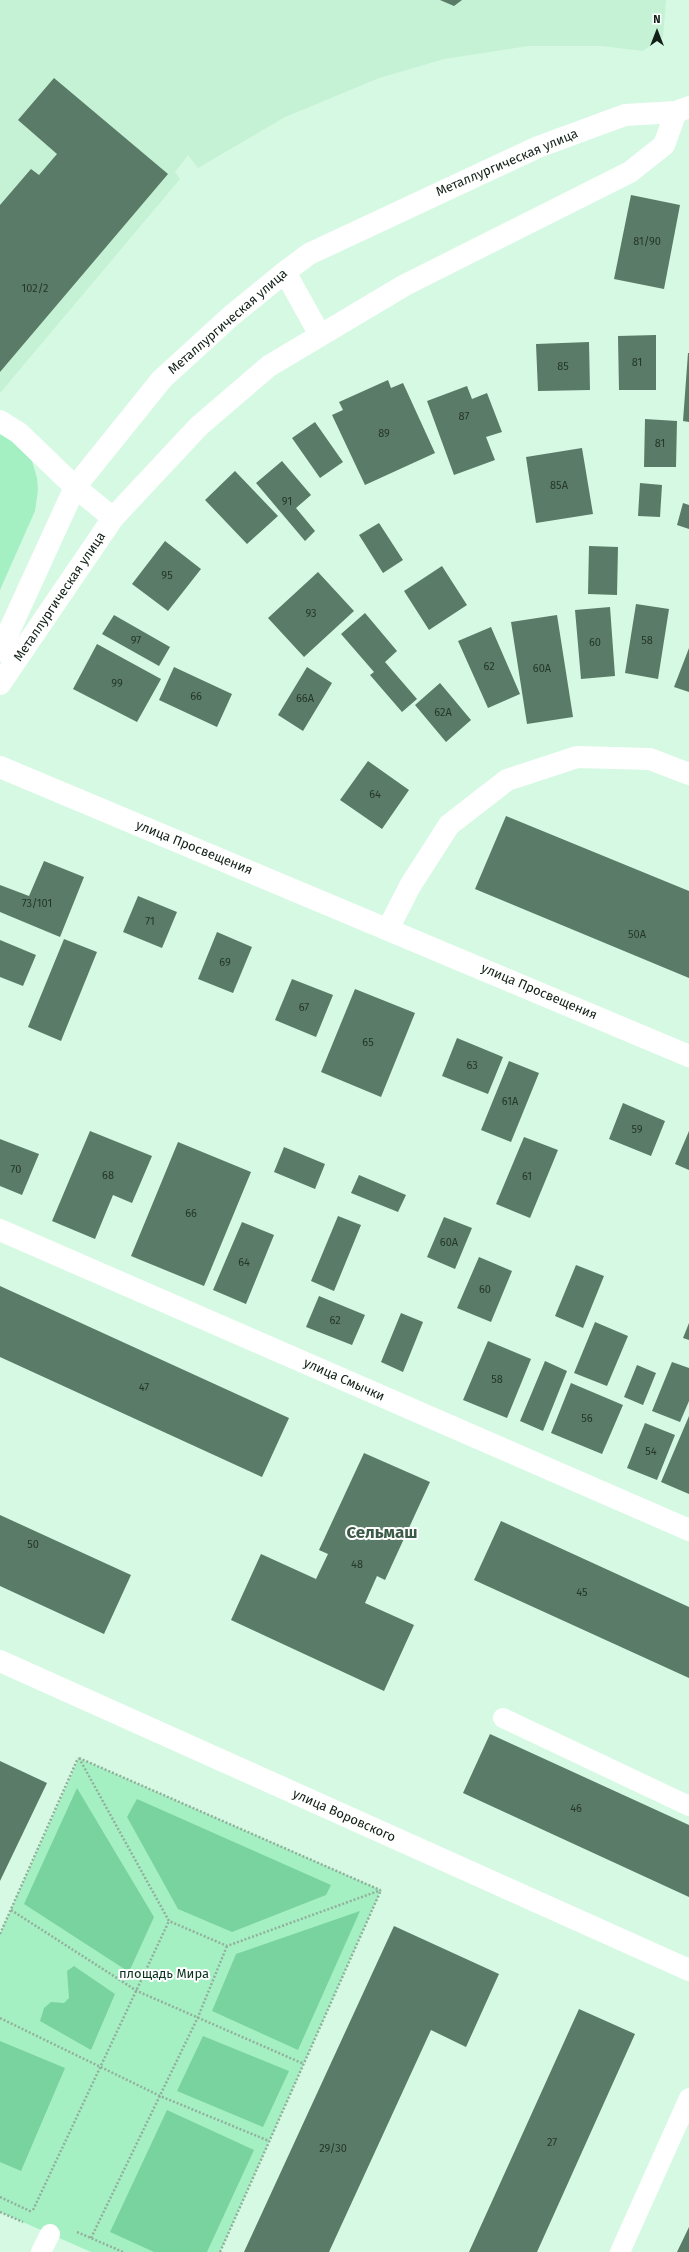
<!DOCTYPE html>
<meta charset="utf-8">
<style>
body{margin:0}
#map{position:relative;width:689px;height:2252px;overflow:hidden;background:#d5f9e2;font-family:"Fira Sans",sans-serif}
canvas{display:block}
.north{position:absolute;left:637px;top:12px;width:40px;height:40px;-webkit-text-stroke:3px #fff;paint-order:stroke;rotate:0deg;font-size:11px;font-weight:700;line-height:16px;text-align:center;color:#132018}
.north::after{content:'';display:block;margin:auto;width:14px;height:18px;background:#132018;clip-path:polygon(50% 0,100% 100%,50% 72%,0 100%)}
</style>
<div id="map">
<canvas width="689" height="2252"></canvas>
<div class="north">N</div>
</div>
<script>
const ctx = document.querySelector('canvas').getContext('2d');
ctx.lineJoin = 'round';
function fill(path, color) { ctx.fillStyle = color; ctx.fill(path, 'evenodd'); }
const shape = rows => new Path2D(rows.map(r => 'M' + r).join(''));
function trace(path, color, width, dash) { ctx.strokeStyle = color; ctx.lineWidth = width; ctx.lineCap = dash ? 'butt' : 'round'; ctx.setLineDash(dash || []); ctx.stroke(path); }
function label(font, color, halo, rows, align = 'center') {
  ctx.font = font + ' "Fira Sans",sans-serif'; ctx.lineWidth = 4; ctx.setLineDash([]); ctx.textBaseline = 'middle'; ctx.strokeStyle = halo; ctx.fillStyle = color; for (const [text, x, y, turn = 0] of rows) {
    ctx.save(); ctx.translate(x, y); ctx.rotate((+turn || 0) * Math.PI / 180); ctx.textAlign = isNaN(turn) ? turn : align; if (halo) ctx.strokeText(text, 0, 0); ctx.fillText(text, 0, 0); ctx.restore();
  }
}
fill(shape([
 [0,0,666,0,663,37,643,51,602,46,528,46,444,59,379,78,285,117,198,168,188,155,175,172,180,179,0,393]
]), '#c5f1d5');
fill(shape([
 [0,431,16,443,32,461,37,478,38,490,35,511,0,590],
 [79,1758,381,1890,220,2252,91,2252,0,2212,0,1934]
]), '#a5f0c3');
fill(shape([
 [77,1788,154,1917,129,1972,24,1904],
 [137,1799,331,1885,326,1895,232,1932,178,1909,127,1817],
 [360,1911,298,2050,212,2011,236,1954],
 [74,1966,115,1994,91,2050,40,2021,44,2008,51,2002,64,2003,69,1998,67,1971],
 [203,2036,289,2071,263,2127,177,2091],
 [0,2041,65,2068,21,2171,0,2162],
 [167,2110,254,2150,207,2252,154,2252,110,2232]
]), '#79d39f');
fill(shape([
 [440,0,462,0,454,6],
 [54,78,168,174,0,372,0,205,31,169,39,175,57,154,18,120],
 [631,195,680,205,664,289,614,279],
 [656,335,656,390,619,390,618,336],
 [589,342,590,390,538,391,536,344],
 [688,353,689,353,689,422,683,421],
 [388,380,391,388,403,383,435,453,365,485,332,415,343,410,339,402],
 [467,386,472,399,487,393,502,432,486,437,495,460,454,475,427,401],
 [645,419,677,421,676,467,644,467],
 [315,422,343,462,320,478,292,438],
 [582,448,593,514,536,523,526,457],
 [282,461,311,495,296,508,315,531,305,541,256,483],
 [235,471,278,516,247,544,205,500],
 [640,483,662,485,660,517,638,516],
 [683,503,689,505,689,529,677,525],
 [379,523,403,560,383,573,359,535],
 [165,541,201,569,168,611,132,584],
 [589,546,618,547,617,595,588,594],
 [442,566,467,605,429,630,404,591],
 [318,572,354,611,304,657,268,618],
 [636,604,669,609,658,679,625,673],
 [610,607,615,676,581,679,575,610],
 [365,613,397,651,385,662,417,699,402,712,370,675,374,672,341,634],
 [114,615,170,647,159,666,102,634],
 [557,615,573,717,527,724,511,622],
 [491,627,520,694,488,708,458,641],
 [97,644,161,679,137,722,73,689],
 [689,648,689,692,674,687],
 [174,667,232,694,217,727,159,700],
 [307,667,332,683,303,731,278,715],
 [440,683,471,720,446,742,415,705],
 [368,761,409,790,382,829,340,800],
 [506,816,689,891,689,978,475,889],
 [44,861,84,877,60,937,0,912,0,885,29,896],
 [138,896,177,912,162,948,123,932],
 [217,932,252,947,233,993,198,979],
 [64,939,97,952,61,1041,28,1027],
 [0,940,36,955,23,986,0,977],
 [292,979,333,995,316,1037,275,1020],
 [355,989,415,1013,381,1097,321,1072],
 [457,1038,503,1057,488,1094,442,1076],
 [509,1061,539,1073,511,1142,481,1130],
 [623,1103,665,1121,651,1156,609,1139],
 [90,1131,152,1156,132,1203,113,1195,95,1239,52,1221],
 [689,1131,689,1170,675,1164],
 [524,1137,558,1150,530,1218,496,1204],
 [0,1139,39,1154,22,1195,0,1186],
 [178,1142,251,1172,204,1286,131,1256],
 [284,1147,325,1164,315,1189,274,1172],
 [359,1175,406,1195,398,1212,351,1193],
 [338,1216,361,1225,334,1291,311,1281],
 [444,1217,472,1228,455,1269,427,1257],
 [242,1222,274,1235,246,1304,213,1290],
 [479,1257,512,1271,491,1322,457,1308],
 [576,1265,604,1276,583,1328,555,1316],
 [0,1286,289,1418,262,1477,0,1357],
 [319,1296,365,1315,352,1345,306,1327],
 [401,1313,423,1322,403,1372,381,1362],
 [595,1322,628,1336,607,1386,574,1373],
 [689,1323,689,1340,683,1338],
 [488,1341,531,1359,507,1418,463,1400],
 [545,1361,567,1371,543,1431,520,1421],
 [672,1362,689,1368,689,1401,680,1422,652,1411],
 [637,1365,656,1373,643,1405,624,1397],
 [571,1383,623,1405,602,1454,551,1433],
 [689,1416,689,1494,661,1482],
 [645,1423,675,1435,657,1480,627,1468],
 [364,1453,430,1482,385,1580,377,1576,365,1603,414,1625,384,1691,231,1620,261,1554,316,1579,328,1554,319,1550],
 [0,1515,131,1575,104,1634,0,1586],
 [501,1521,689,1607,689,1678,474,1580],
 [490,1734,689,1825,689,1897,463,1793],
 [0,1761,47,1783,0,1881],
 [394,1926,499,1974,466,2047,431,2030,329,2252,244,2252],
 [579,2009,635,2034,537,2252,469,2252],
 [689,2227,689,2252,677,2252]
]), '#5a7b67');
trace(shape([
 [79,1758,169,1921,227,1946,381,1890],
 [79,1758,380,1890],
 [11,1910,137,1991,304,2064],
 [0,1934,78,1758],
 [0,2018,160,2096,269,2141],
 [0,2197,32,2212],
 [33,2210,169,1921],
 [0,2212,23,2222],
 [77,2232,123,2252],
 [91,2238,198,2017,227,1946],
 [220,2252,381,1890]
]), '#92ae9c', 2.5, [2, 2]);
trace(shape([
 [503,1718,689,1806],
 [41,2252,50,2234],
 [620,2252,689,2098]
]), '#fff', 20);
trace(shape([
 [285,272,320,335],
 [0,421,19,433,75,487,113,518],
 [0,767,689,1056],
 [388,929,410,886,449,825,507,780,577,757,650,759,689,774],
 [0,1230,689,1530],
 [0,1661,689,1970]
]), '#fff', 22);
trace(shape([
 [0,651,75,487,162,379,231,316,285,272,309,254,538,147,625,115,676,112,689,107],
 [0,684,113,518,199,426,269,366,405,285,630,172,664,145,676,112]
]), '#fff', 22);
label('11px', '#25372c', null, [
 ["81/90",647,242],
 ["102/2",35,289],
 ["81",637,363],
 ["85",563,367],
 ["87",464,417],
 ["89",384,434],
 ["81",660,444],
 ["85А",559,486],
 ["91",287,502],
 ["95",167,576],
 ["93",311,614],
 ["97",136,641],
 ["58",647,641],
 ["60",595,643],
 ["62",489,667],
 ["60А",542,669],
 ["99",117,684],
 ["66",196,697],
 ["66А",305,699],
 ["62А",443,713],
 ["64",375,795],
 ["73/101",37,904],
 ["71",150,922],
 ["50А",637,935],
 ["69",225,963],
 ["67",304,1008],
 ["65",368,1043],
 ["63",472,1066],
 ["61А",510,1102],
 ["59",637,1130],
 ["70",16,1170],
 ["68",108,1176],
 ["61",527,1177],
 ["66",191,1214],
 ["60А",449,1243],
 ["64",244,1263],
 ["60",485,1290],
 ["62",335,1321],
 ["58",497,1380],
 ["47",144,1388],
 ["56",587,1419],
 ["54",651,1452],
 ["50",33,1545],
 ["48",357,1565],
 ["45",582,1593],
 ["46",576,1809],
 ["27",552,2143],
 ["29/30",333,2149]
]);
label('13px', '#132018', '#fff', [
 ["Металлургическая улица",507,163,-23],
 ["Металлургическая улица",228,322,-41],
 ["Металлургическая улица",60,597,-56],
 ["улица Просвещения",194,848,22],
 ["улица Просвещения",539,992,23],
 ["улица Смычки",344,1380,24],
 ["улица Воровского",344,1816,24]
]);
label('13px', '#0a321e', '#fff', [
 ["площадь Мира",164,1974]
]);
label('bold 17px', '#3b5b48', '#fff', [
 ["Сельмаш",382,1533]
]);
</script>
